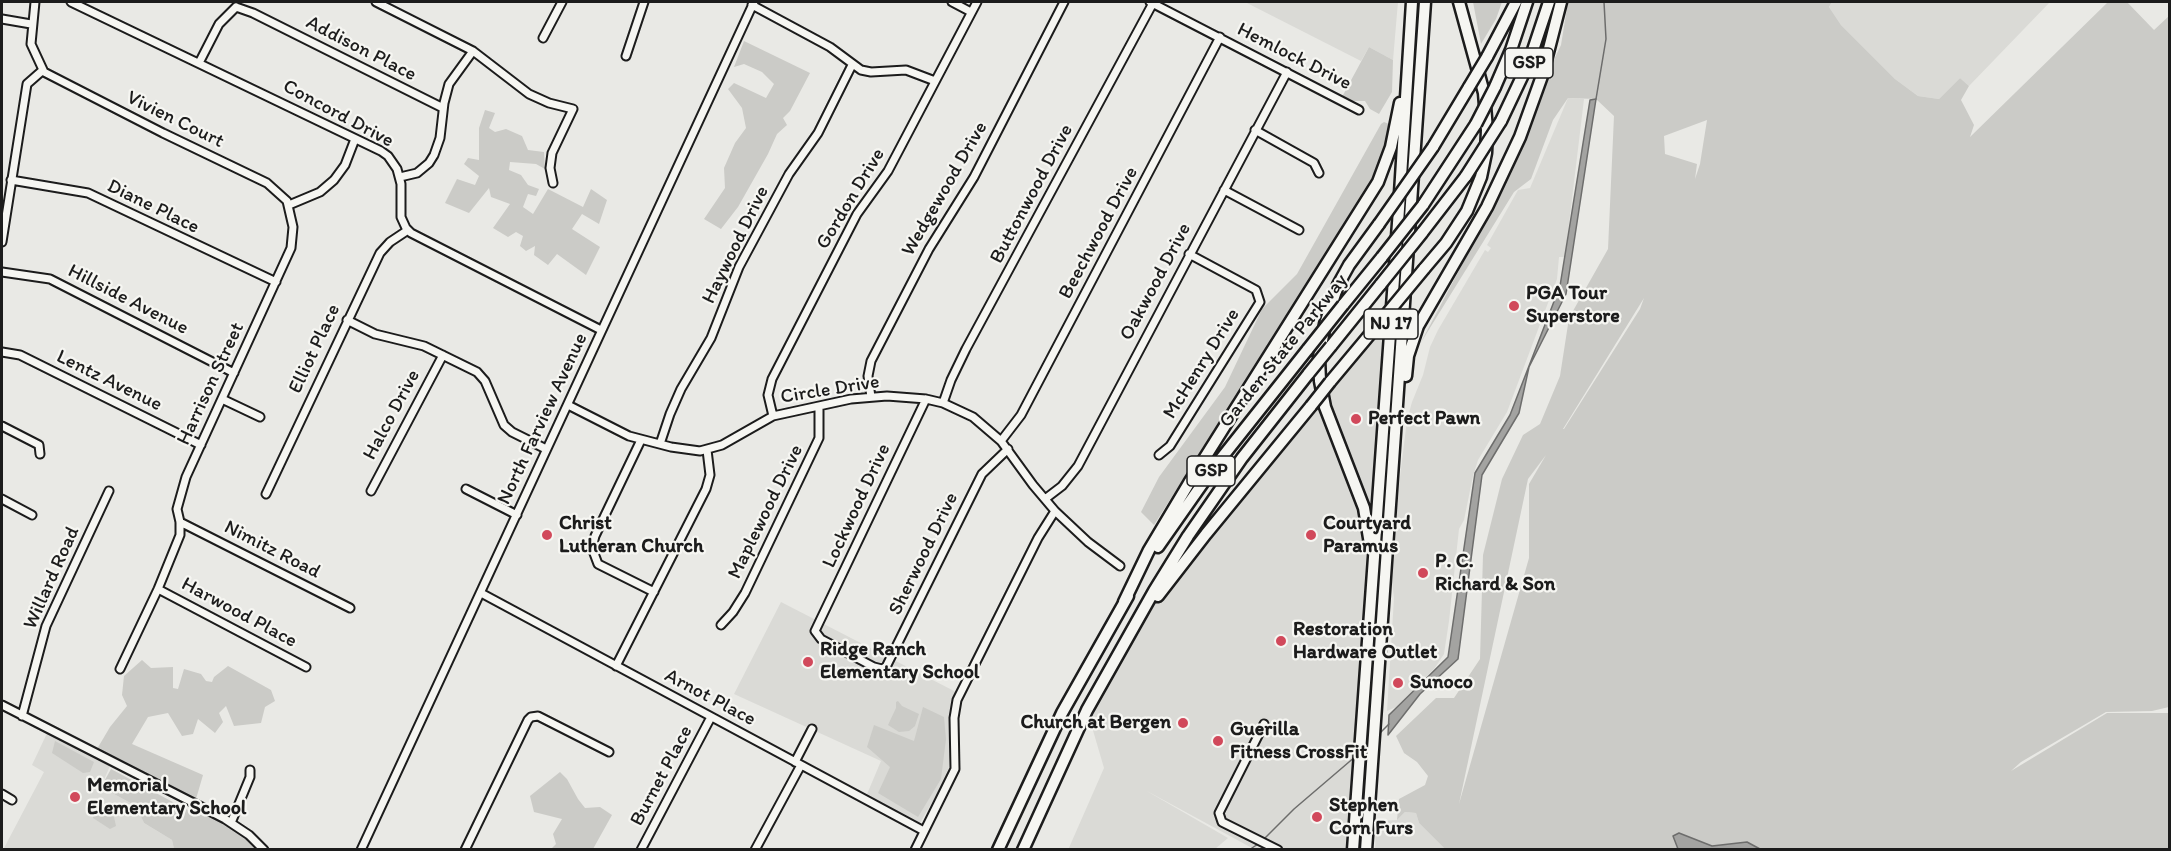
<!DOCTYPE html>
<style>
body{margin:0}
#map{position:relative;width:2171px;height:851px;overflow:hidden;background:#e9e9e5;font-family:Itim,sans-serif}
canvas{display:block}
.frame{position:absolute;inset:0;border:3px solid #1c1c1c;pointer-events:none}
</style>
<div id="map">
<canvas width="2171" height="851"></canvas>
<div class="frame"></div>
</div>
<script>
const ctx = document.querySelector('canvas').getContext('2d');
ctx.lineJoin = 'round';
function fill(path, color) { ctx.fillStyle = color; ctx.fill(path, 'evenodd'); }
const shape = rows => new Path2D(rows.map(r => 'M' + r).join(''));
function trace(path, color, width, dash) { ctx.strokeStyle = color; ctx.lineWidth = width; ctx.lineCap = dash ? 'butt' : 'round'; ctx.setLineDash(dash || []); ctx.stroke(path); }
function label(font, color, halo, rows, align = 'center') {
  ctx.font = font + ' Itim,sans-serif'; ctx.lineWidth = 4.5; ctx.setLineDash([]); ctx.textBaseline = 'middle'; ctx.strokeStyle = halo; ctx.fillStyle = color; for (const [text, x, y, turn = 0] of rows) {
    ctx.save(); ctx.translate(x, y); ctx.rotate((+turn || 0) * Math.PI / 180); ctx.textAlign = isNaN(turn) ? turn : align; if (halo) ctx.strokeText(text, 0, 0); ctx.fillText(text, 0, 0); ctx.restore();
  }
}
fill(shape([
 [1245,2,1398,2,1393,60,1369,47,1361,61],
 [1832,2,2050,2,1969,86,1960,78,1939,99,1918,96,1895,79,1841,25,1829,7],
 [1568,98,1584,99,1565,257,1559,257,1557,279,1507,412,1478,460,1473,476,1464,520,1459,529,1449,621,1444,654,1434,669,1396,707,1387,711,1394,598,1392,582,1399,485,1407,420,1412,402,1423,375,1430,347,1438,330,1485,250,1488,252,1491,248,1487,245,1518,190,1530,188],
 [1392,314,1353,849,1249,849,1252,848,1145,790,1228,838,1215,849,1068,850,1104,768,1087,710,1122,645,1176,572],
 [781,602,956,692,948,775,917,828,865,799,881,761,734,694],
 [49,729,112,761,101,787,136,806,144,823,172,840,174,849,3,850,44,772,32,765],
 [1405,812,1416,813,1419,823,1445,849,1375,850,1376,828,1380,821,1397,820]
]), '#dadad6');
fill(shape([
 [1473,2,1502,2,1496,19,1481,44],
 [1568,2,1832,2,1829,7,1841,25,1895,79,1918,96,1939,99,1960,78,1969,86,1961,100,1974,125,1970,137,2108,2,2127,2,2154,30,2169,16,2169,707,2152,711,2106,712,2021,762,2011,771,2107,713,2169,713,2169,849,1445,849,1419,823,1416,813,1405,812,1397,820,1399,799,1425,785,1428,776,1417,762,1404,753,1396,736,1436,698,1454,698,1480,659,1483,555,1502,479,1523,435,1540,424,1560,376,1569,318,1608,249,1614,116,1596,99,1568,98,1553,120,1531,179,1514,192,1420,344,1507,180,1548,72,1561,45],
 [1707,120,1700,164,1695,179,1697,164,1665,154,1664,136],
 [1644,298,1640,309,1564,429,1563,429],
 [1546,455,1529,484,1529,558,1459,804,1528,479],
 [744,41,810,73,790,111,783,118,787,125,777,134,768,154,738,207,721,229,704,219,725,188,724,168,735,143,746,128,742,108,728,89,734,83,766,98,774,84,762,72,744,64,734,67],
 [1369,47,1393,60,1392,92,1379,114,1370,109,1365,101,1351,101,1342,97],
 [485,110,495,113,489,128,495,132,506,129,522,136,528,150,544,152,545,169,536,164,510,162,509,170,521,175,528,185,539,189,536,196,528,194,523,207,533,214,548,189,583,207,591,189,607,200,599,224,582,214,572,229,600,247,586,275,557,254,548,265,534,255,535,246,526,251,520,246,523,236,516,232,508,237,493,228,510,204,491,197,489,188,469,213,445,203,457,179,475,185,479,176,464,164,468,158,479,160,479,128],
 [1384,122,1389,124,1389,129,1380,161,1367,188,1154,525,1141,512,1159,477,1225,387,1262,309,1297,274,1381,124],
 [142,660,151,668,173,667,173,688,178,689,184,669,201,674,206,681,212,682,214,677,228,666,271,690,275,701,265,707,261,723,234,726,226,706,219,713,223,722,215,733,198,719,193,734,182,736,168,713,148,717,132,744,203,775,196,799,97,749,110,727,127,706,122,695,124,676],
 [898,701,902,706,919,714,915,726,909,731,899,732,888,725,896,708,896,702],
 [923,707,944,717,946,739,941,779,918,817,878,793,890,767,867,747,874,725,914,741],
 [55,741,94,762,90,772,83,773,52,753],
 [111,769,199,816,206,809,225,819,264,849,174,849,172,840,144,823,136,806,101,787],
 [560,772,567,779,578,799,585,808,600,807,612,815,593,849,551,849,556,844,553,834,562,819,534,812,530,796],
 [97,810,114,817,116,826,110,829,93,818,94,812]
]), '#cbcbc7');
const water = shape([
 [1596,99,1566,294,1529,367,1519,413,1482,475,1458,659,1420,694,1388,735,1389,715,1448,657,1475,473,1510,415,1560,286,1590,100,1596,99],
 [1679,833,1712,846,1747,842,1760,849,1678,849,1673,836,1679,833]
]);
fill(water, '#a3a3a1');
trace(water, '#6d6d6c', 1.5);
trace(shape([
 [1596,99,1606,39,1604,2],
 [1379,734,1389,724],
 [1264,839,1294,809,1356,756],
 [1249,850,1258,844]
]), '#6d6d6c', 1.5);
const minor = shape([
 [35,2,31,44,44,72,163,133,267,183,287,201,293,227,291,248,186,477,177,509,180,522,180,535,158,589,120,669],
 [71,2,381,151,388,156,397,169,401,184,401,217,406,228,411,233,601,330],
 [376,2,473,51,529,94,549,103,573,109,552,153,550,168,553,183],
 [952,2,971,12],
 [1150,2,1359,110],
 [752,5,830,47,861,70,871,72,906,70,935,81],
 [236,7,253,13,443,108],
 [2,19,31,24],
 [543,38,562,2],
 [626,56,644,2],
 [199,63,219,24,236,7],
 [1255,130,1314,163,1319,173],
 [400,177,417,173,429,163,434,155,440,138,444,103,449,84,473,51],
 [11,180,88,193,276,282],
 [1224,190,1299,230],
 [289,205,320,192,334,180,345,165,355,139],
 [2,242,27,84,43,70],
 [2,272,50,279,234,373],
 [347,320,375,334,424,346,477,372,485,381,504,425,512,432,546,449],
 [2,352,20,355,201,445],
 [871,397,868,376,871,361,929,249,974,177,1064,2],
 [222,399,260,417],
 [926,399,815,631,821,639,874,667,882,669,886,667,982,474,1008,449],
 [943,403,951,380,966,349,1153,3],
 [568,405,629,436,671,447,700,451,722,445,773,416,851,399,887,396,926,399,943,403,973,417,1001,441,1033,485,1055,511,1088,542,1120,566],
 [773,416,768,395,772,379,857,214,888,171,977,2],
 [2,426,39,445,40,454],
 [641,440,595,536,592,548,598,564,654,592],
 [1001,441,1021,415,1220,37],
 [660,444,670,414,681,389,711,338,739,267,789,174,818,133,852,65],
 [1159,455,1170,446,1260,302,1256,290,1189,254],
 [466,489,517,515],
 [371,491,443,355],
 [266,494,380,253,390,242,408,230],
 [2,499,32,515],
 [1045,499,1062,486,1078,466,1287,72],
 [180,522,350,608],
 [158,589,306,667],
 [481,593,924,831],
 [721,625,733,612,745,593,819,438,819,406],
 [616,666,706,489,710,475,707,450],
 [2,705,225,819,249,835,264,850],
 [22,716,46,626,109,491],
 [1264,724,1219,813,1222,822,1278,850],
 [795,762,812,729],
 [2,794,12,800],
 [231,823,250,777,250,770],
 [361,850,754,2],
 [465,850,528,720,531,717,538,716,609,752],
 [641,850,711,717],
 [755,850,801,765],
 [915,850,955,769,954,718,957,700,1038,538,1055,511]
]);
const highway = shape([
 [1487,57,1516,2],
 [1495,87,1511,50,1527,2],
 [1501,121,1529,62,1549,2],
 [1433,147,1469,87],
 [1423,205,1476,124],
 [1422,233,1466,176],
 [1424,269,1446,243,1467,211,1481,177,1486,153,1487,130,1484,93,1459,2],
 [1343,305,1382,257],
 [1331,346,1381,284],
 [1406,376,1408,356,1418,326,1487,207,1520,137,1542,76,1561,2],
 [1330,382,1371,333],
 [1370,544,1364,508,1325,407,1320,381,1319,357,1325,324,1338,285,1349,265,1379,224],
 [1158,547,1212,470,1308,349],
 [1158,596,1206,534,1311,406],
 [1124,602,1149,550,1189,483,1378,182,1391,147,1400,103],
 [998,850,1062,713,1128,596],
 [1023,850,1087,710,1154,591,1188,536,1242,458,1309,373],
 [1353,850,1399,209,1412,2],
 [1366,850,1425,2]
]);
trace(minor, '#1c1c1c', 11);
trace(highway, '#1c1c1c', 15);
trace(minor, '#f6f6f2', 7);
trace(highway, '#f6f6f2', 10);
const highwayBridge = shape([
 [1469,87,1487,57],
 [1476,124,1495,87],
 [1466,176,1501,121],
 [1379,224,1433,147],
 [1382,257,1423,205],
 [1381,284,1422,233],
 [1371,333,1424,269],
 [1308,349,1343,305],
 [1309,373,1331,346],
 [1311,406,1330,382]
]);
trace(highwayBridge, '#1c1c1c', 15, []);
trace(highwayBridge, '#f6f6f2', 10);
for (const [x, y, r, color] of [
 [1514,306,6,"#d1495b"],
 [1356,419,6,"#d1495b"],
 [547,535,6,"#d1495b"],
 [1311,535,6,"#d1495b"],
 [1423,573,6,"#d1495b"],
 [1281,641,6,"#d1495b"],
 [808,662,6,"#d1495b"],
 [1398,683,6,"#d1495b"],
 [1183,723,6,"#d1495b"],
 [1218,741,6,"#d1495b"],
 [75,797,6,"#d1495b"],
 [1317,817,6,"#d1495b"]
]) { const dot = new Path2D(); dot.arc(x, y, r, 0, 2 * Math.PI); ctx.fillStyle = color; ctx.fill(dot); trace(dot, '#f6f6f2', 2); }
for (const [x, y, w] of [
 [1529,63,48],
 [1391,324,54],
 [1211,471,48]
]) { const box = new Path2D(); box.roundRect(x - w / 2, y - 15, w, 30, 4.5); ctx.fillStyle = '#f6f6f2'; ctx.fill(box); trace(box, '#1c1c1c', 1.5); }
label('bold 18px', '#1c1c1c', null, [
 ["GSP",1529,63],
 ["NJ 17",1391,324],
 ["GSP",1211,471]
]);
label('20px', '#1c1c1c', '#f6f6f2', [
 ["Addison Place",361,49,27],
 ["Hemlock Drive",1294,57,27],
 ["Concord Drive",338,114,28],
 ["Vivien Court",175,120,26],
 ["Wedgewood Drive",945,189,-60],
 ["Buttonwood Drive",1032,194,-62],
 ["Gordon Drive",851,199,-59],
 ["Diane Place",153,207,26],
 ["Beechwood Drive",1099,233,-62],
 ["Haywood Drive",736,245,-64],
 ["Oakwood Drive",1156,282,-62],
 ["Hillside Avenue",128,300,27],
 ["Elliot Place",315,349,-65],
 ["Garden State Parkway",1284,351,-51],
 ["McHenry Drive",1202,364,-58],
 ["Lentz Avenue",109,381,26],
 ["Harrison Street",211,384,-65],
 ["Circle Drive",830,390,-9],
 ["Halco Drive",392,415,-62],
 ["North Farview Avenue",543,419,-65],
 ["Lockwood Drive",857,506,-65],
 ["Maplewood Drive",766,512,-64],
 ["Nimitz Road",272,550,27],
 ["Sherwood Drive",924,554,-64],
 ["Willard Road",52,578,-66],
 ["Harwood Place",239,613,28],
 ["Arnot Place",710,698,28],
 ["Burnet Place",662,776,-62]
]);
label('bold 20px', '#1c1c1c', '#f6f6f2', [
 ["PGA Tour",1526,294],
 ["Superstore",1526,317],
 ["Perfect Pawn",1368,419],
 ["Christ",559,524],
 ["Lutheran Church",559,547],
 ["Courtyard",1323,524],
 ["Paramus",1323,547],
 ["P. C.",1435,562],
 ["Richard & Son",1435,585],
 ["Restoration",1293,630],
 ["Hardware Outlet",1293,653],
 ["Ridge Ranch",820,650],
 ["Elementary School",820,673],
 ["Sunoco",1410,683],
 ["Church at Bergen",1171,723,"right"],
 ["Guerilla",1230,730],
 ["Fitness CrossFit",1230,753],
 ["Memorial",87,786],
 ["Elementary School",87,809],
 ["Stephen",1329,806],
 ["Corn Furs",1329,829]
], 'left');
</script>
